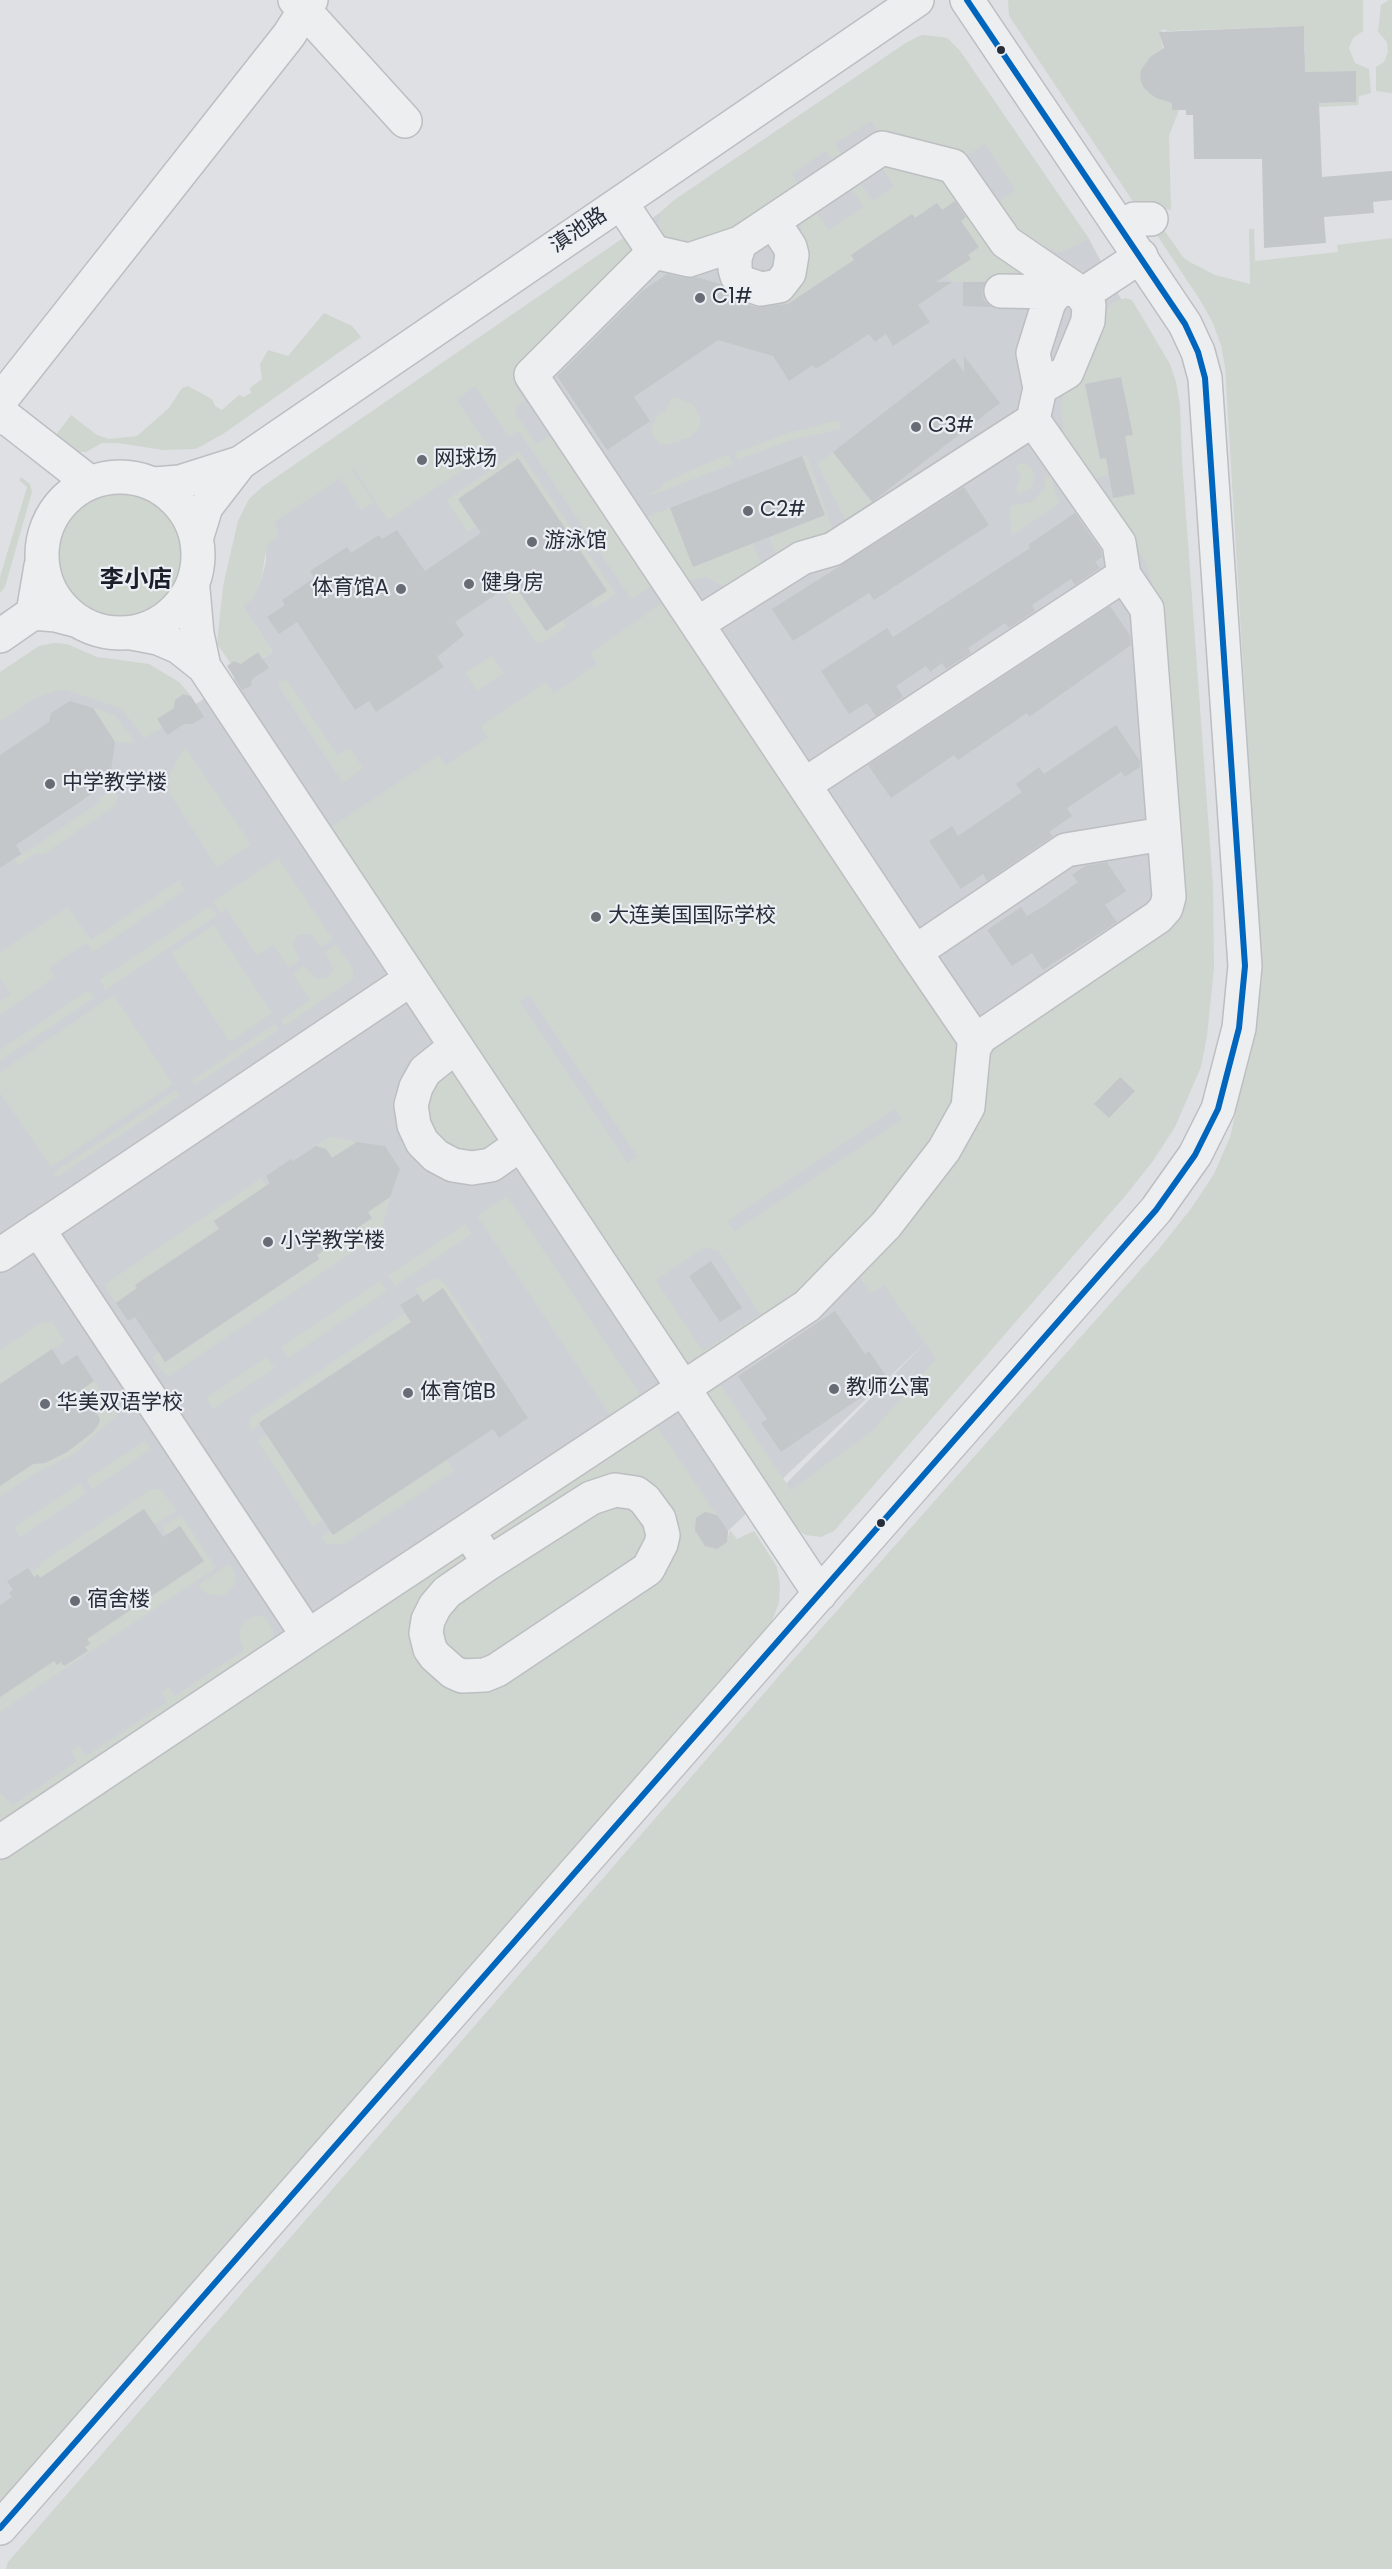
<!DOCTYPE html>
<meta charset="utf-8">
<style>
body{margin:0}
canvas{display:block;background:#dee0e3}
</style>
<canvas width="1392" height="2569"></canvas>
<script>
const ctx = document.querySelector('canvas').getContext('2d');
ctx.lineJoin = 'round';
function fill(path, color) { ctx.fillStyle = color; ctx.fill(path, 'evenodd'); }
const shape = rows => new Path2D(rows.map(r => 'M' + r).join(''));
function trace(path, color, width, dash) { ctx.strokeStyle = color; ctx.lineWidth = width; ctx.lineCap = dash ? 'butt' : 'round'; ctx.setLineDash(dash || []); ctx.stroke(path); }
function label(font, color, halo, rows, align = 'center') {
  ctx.font = font + ' Poppins,"Noto Sans SC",sans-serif'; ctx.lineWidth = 4.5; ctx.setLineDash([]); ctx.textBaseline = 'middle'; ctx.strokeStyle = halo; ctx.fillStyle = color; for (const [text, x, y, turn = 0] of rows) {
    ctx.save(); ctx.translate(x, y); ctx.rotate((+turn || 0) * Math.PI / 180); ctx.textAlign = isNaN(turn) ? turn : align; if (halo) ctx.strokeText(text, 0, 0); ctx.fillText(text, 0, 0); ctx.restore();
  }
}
fill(shape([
 [922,35,947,38,960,51,1089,239,1121,299,1155,414,1152,1108,817,1501,791,1490,762,1508,926,1342,728,1531,727,1542,717,1549,0,1851,0,712,51,678,103,696,156,731,273,652,243,606,261,581,266,561,266,529,464,349,661,212,673,201,906,43]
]), '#cdd0d5');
fill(shape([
 [1008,0,1363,0,1363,31,1353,38,1349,48,1355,63,1369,69,1371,93,1359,96,1358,105,1302,108,1302,98,1321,103,1356,102,1355,71,1320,72,1301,80,1305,51,1304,26,1168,31,1163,29,1160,33,1163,51,1150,57,1141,70,1143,87,1149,93,1156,98,1172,102,1172,110,1179,110,1169,136,1171,210,1136,206,1009,16],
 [1389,0,1392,0,1392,93,1376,91,1376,67,1384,62,1388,52,1387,42,1378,32,1381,5],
 [922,35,947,38,960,51,1089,239,1060,253,1021,237,997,203,1015,190,985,144,968,155,883,137,871,121,835,144,846,161,837,167,826,151,792,174,804,190,747,228,684,251,668,242,659,227,658,221,661,212,673,201,906,43],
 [888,166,949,179,1034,277,1001,281,952,282,947,275,970,259,955,201,942,210,937,203,915,218,912,214,851,255,854,260,788,304,775,300,799,268,801,224,817,213,829,230,864,207,852,190,861,184,873,201,894,186,883,169],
 [1151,226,1162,227,1183,257,1188,261,1215,275,1250,284,1249,229,1254,229,1255,261,1338,252,1337,245,1392,238,1392,2569,6,2569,8,2562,786,1668,1158,1250,1190,1210,1214,1174,1230,1137,1248,1059,1262,979,1225,367,1221,345,1212,321,1200,300],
 [626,236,631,237,638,261,514,383,525,401,516,407,515,412,536,444,550,436,651,586,631,599,519,431,509,437,475,386,457,400,491,451,388,520,354,469,352,471,374,502,361,510,340,478,274,522,278,529,278,537,267,545,261,581,253,599,243,606,273,652,263,659,258,652,251,657,254,661,244,667,235,661,231,664,217,644,223,586,238,521,249,499,262,487],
 [1126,298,1132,300,1170,364,1176,382,1180,405,1182,460,1213,886,1214,968,1207,1036,1201,1067,1175,1127,1153,1161,1126,1195,834,1531,821,1537,805,1535,799,1530,778,1499,775,1500,704,1396,705,1387,715,1376,791,1490,873,1430,936,1359,884,1285,871,1293,856,1273,978,1057,1161,923,1161,620,1146,562,1105,503,1113,498,1109,474,1093,480,1064,438,1061,406,1066,382,1101,314,1114,302],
 [324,313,352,326,361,337,223,434,196,449,163,450,118,443,102,443,86,452,80,452,73,450,55,436,71,415,97,435,109,439,137,436,169,408,182,388,188,386,212,399,215,406,222,410,239,395,244,397,251,393,250,388,262,379,260,364,268,350,288,356],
 [672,398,677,398,693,404,700,417,699,428,689,438,682,439,678,443,660,445,651,432,653,424,659,413,665,411],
 [838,420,841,423,840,429,788,441,738,460,735,453,784,434],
 [519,451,616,594,595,608,590,601,607,590,518,459,458,499,476,526,468,532,446,500],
 [833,452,872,502,845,520,817,463],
 [729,454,733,464,652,495,651,493,663,486,662,483],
 [807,455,835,536,778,560,769,537,825,515,802,456],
 [1019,463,1027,465,1032,469,1035,478,1031,488,1019,494,1016,489,1021,475,1016,468],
 [1051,476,1059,504,1011,536,1010,506,1032,502,1045,488,1044,477],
 [21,477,30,484,32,492,5,587,0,593,0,577,27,487,19,480],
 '57 555a62 62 0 1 1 124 0a62 62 0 1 1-124 0Z',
 [670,508,753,543,763,567,725,588,707,577,683,581,644,518],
 [517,588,546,631,563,620,567,626,544,642,537,643,505,596],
 [662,603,967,1053,952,1124,801,1299,688,1373,325,831,439,755,446,765,488,738,481,726,546,682,554,693,597,664,590,653],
 [529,995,637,1156,628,1163,520,1002],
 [895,1109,902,1119,734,1231,728,1221],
 [704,1248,718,1250,760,1314,703,1351,656,1280],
 [54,643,67,644,97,657,149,664,179,682,191,696,183,694,175,700,176,710,157,719,162,727,145,738,120,708,65,690,55,691,35,698,0,722,0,672,39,646],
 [492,656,504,673,477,691,465,673],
 [286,679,338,755,350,748,363,768,343,783,277,684],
 [93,708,115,715,136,743,115,742],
 [185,747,251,844,217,867,169,793,170,773],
 [113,789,118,796,115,806,44,854,36,853,18,865,14,860,100,802,98,799],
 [278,858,333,939,321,947,310,934,298,935,293,945,300,960,289,968,273,945,257,955,226,909,221,913,213,901],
 [179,880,185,890,93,952,86,943,49,968,55,977,0,1015,0,1001,10,994,0,978,0,952,68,907,91,940],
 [210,906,217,915,106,990,99,980],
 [214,925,272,1013,230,1042,171,953],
 [336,944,354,970,353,979,285,1026,281,1020,310,1000,292,973,304,966,316,979,328,978,333,969,325,952],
 [89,990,94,998,0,1061,0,1050],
 [114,995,173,1084,51,1167,0,1093,0,1072],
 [275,1024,279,1030,195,1085,192,1080],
 [455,1047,521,1144,491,1165,436,1156,416,1087],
 [176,1090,180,1096,56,1178,53,1173],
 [330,1136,357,1142,332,1158,326,1149,316,1146],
 [261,1178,266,1186,214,1221,219,1229,135,1285,137,1288,116,1303,104,1285],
 [507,1196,642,1397,612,1418,477,1216],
 [390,1197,381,1233,169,1376,163,1373,152,1357,159,1352,166,1362,319,1259,317,1255,372,1218,368,1212],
 [465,1224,472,1234,395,1286,388,1276],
 [435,1278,444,1282,484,1342,480,1344,443,1289,423,1302,415,1289],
 [380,1281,387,1291,288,1358,281,1347],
 [405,1313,411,1322,259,1422,260,1425,251,1431,249,1421,251,1417],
 [52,1322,65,1341,0,1384,0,1350,40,1323],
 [267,1357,275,1368,213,1409,206,1398],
 [94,1381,117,1415,74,1454,34,1474,0,1496,0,1486,33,1464,46,1463,67,1452,93,1432,100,1419,81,1390],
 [651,1417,717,1515,705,1512,696,1518,695,1530,705,1546,717,1549,726,1542,730,1530,737,1539,754,1531,777,1567,780,1585,779,1603,769,1628,0,2504,0,1851],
 [267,1435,323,1520,313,1527,258,1441],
 [145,1441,151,1449,92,1489,86,1480],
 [447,1460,454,1471,344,1544,328,1544,321,1538,330,1531,333,1535],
 [80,1483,87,1493,20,1537,14,1527],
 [160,1489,177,1510,154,1525,143,1509,40,1578,38,1574,34,1577,31,1572,41,1565,40,1563,150,1490],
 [181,1515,216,1568,0,1712,0,1697,54,1661,57,1665,61,1662,64,1666,87,1651,85,1647,90,1644,87,1639,203,1562,180,1526,167,1534,162,1527],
 [230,1564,236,1575,233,1587,226,1594,218,1596,207,1594,203,1591,198,1585],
 [255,1615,263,1616,268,1621,274,1632,273,1643,0,1828,0,1793,13,1805,77,1761,71,1751,79,1746,86,1756,167,1702,161,1692,169,1687,175,1696,244,1650,239,1635,240,1628,245,1621]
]), '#cfd6cf');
fill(shape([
 [1304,26,1305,72,1356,71,1356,102,1319,103,1322,177,1392,171,1392,200,1373,202,1374,213,1324,217,1326,243,1264,248,1262,159,1194,159,1193,115,1186,115,1186,110,1172,110,1172,103,1156,98,1149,93,1143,87,1140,78,1141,70,1150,57,1164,48,1159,32],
 [955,201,966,217,961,221,979,247,968,255,971,259,936,282,952,282,918,305,930,322,893,346,886,334,875,342,869,334,816,369,813,365,789,381,773,356,718,340,634,397,650,421,607,450,557,376,641,292,667,274,685,278,696,277,721,284,737,301,755,307,788,304,854,260,851,255,912,214,915,218,937,203,942,210],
 [963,282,985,282,982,291,984,300,991,307,963,306],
 [964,356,1000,403,872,502,833,452,954,358,964,372],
 [1121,377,1133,435,1125,436,1135,494,1113,498,1106,458,1100,459,1085,384],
 [802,456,825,515,693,567,670,508],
 [518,458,607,591,546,631,513,583,455,622,464,635,437,657,444,667,376,712,369,701,355,710,297,622,279,634,267,617,285,605,282,600,314,578,310,571,347,547,351,553,379,535,382,539,397,530,425,571,481,533,458,499],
 [964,487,989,525,874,600,869,593,793,641,772,609],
 [1075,513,1101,550,1102,557,1095,562,1100,568,1075,585,1071,579,1032,605,1035,611,1009,628,1005,623,968,648,971,653,946,669,942,663,930,672,926,666,896,686,903,697,876,716,867,703,849,714,821,671,887,628,893,637,1030,548,1028,545],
 [1110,606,1130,635,1131,645,1029,717,1027,713,958,760,954,755,891,798,868,765],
 [258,652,269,668,252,679,251,686,242,690,227,666,234,661,241,664],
 [183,694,191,696,204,717,192,724,184,724,167,735,157,719,174,708,175,700],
 [70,701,93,708,115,742,110,778,92,791,93,793,16,845,21,854,0,868,0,755,49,722,51,713],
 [1116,725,1140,761,1140,767,1125,777,1121,772,1067,808,1072,816,1049,832,1053,836,987,881,983,874,961,889,929,841,952,826,958,836,1022,792,1016,784,1039,767,1044,774],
 [1107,862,1126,891,1105,905,1117,922,1043,970,1032,953,1012,966,987,930,1021,907,1027,916,1044,906,1078,882,1072,875,1085,866],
 [1120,1077,1135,1091,1109,1118,1094,1104],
 [357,1142,385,1146,400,1169,390,1197,368,1212,372,1218,317,1255,319,1259,165,1362,135,1317,128,1321,116,1303,137,1288,135,1285,219,1229,214,1221,270,1183,266,1176,291,1159,293,1161,316,1146,326,1149,332,1158],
 [711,1261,742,1308,720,1322,689,1276],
 [443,1288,528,1418,499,1438,493,1429,333,1535,259,1423,411,1322,400,1305,418,1294,423,1302],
 [835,1311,865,1354,869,1351,888,1379,781,1452,761,1423,767,1419,738,1376],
 [52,1349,62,1365,77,1355,94,1381,81,1390,100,1419,99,1424,93,1432,67,1452,45,1463,33,1464,0,1486,0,1384],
 [144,1509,163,1537,180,1526,204,1561,87,1639,90,1644,85,1647,88,1651,64,1666,61,1662,57,1665,54,1661,0,1697,0,1605,12,1597,9,1593,13,1590,7,1581,28,1568,34,1577,38,1574,40,1578],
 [705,1512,717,1515,728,1531,727,1542,717,1549,705,1546,695,1530,696,1518]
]), '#c4c7ca');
const minor = shape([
 [295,0,405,121],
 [621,203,654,252,689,260,740,243,882,148,953,166,1006,242,1072,287,1082,295,1089,305,1088,321,1067,372,1040,388],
 [1121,228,1134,219,1151,219],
 [740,243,735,258,735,269,737,276,743,283,761,289,779,286,789,273,792,255,790,247,773,221],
 [654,252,531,375,697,624],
 [1001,291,1057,292,1072,287],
 [1082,295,1141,256],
 [0,401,289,35,311,0],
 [0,418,7,418,89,482],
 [1033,420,833,549,802,558,697,624,915,952,1066,850,1163,834],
 [240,463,917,0],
 '42 555a78 78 0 1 1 156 0a78 78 0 1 1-156 0Z',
 [154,484,180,482,240,463,206,507,197,536],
 [41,566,33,613,56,615,75,620],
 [193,589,197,634,204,667],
 [132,633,158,638,179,647,204,667,820,1594],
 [0,636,33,613],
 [804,785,1124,575],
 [915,952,977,1043],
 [455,1047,425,1071,416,1087,411,1105,414,1125,422,1142,436,1156,453,1165,472,1168,491,1165,521,1144],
 [38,1229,308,1636,807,1306,886,1225,944,1150,968,1107,974,1045,982,1036,1158,917,1166,908,1169,897,1147,609,1124,575,1119,543,1033,420,1040,388,1033,353,1049,302,1057,292],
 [0,1255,411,979],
 [468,1531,489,1563,447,1592,435,1606,428,1620,426,1633,430,1649,435,1656,453,1672,462,1676,485,1675,497,1670,648,1569,661,1544,663,1535,659,1519,645,1500,636,1493,615,1490,591,1498,489,1563],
 [0,1842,308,1636],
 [0,2528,1156,1210,1195,1155,1218,1109,1239,1028,1245,966,1205,378,1198,352,1185,324,967,0]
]);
trace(minor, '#bcbec1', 36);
trace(minor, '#edeef0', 33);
trace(shape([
 [0,2528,1156,1210,1195,1155,1218,1109,1239,1028,1245,966,1205,378,1198,352,1185,324,967,0]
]), '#0065bd', 6);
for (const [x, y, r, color] of [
 [1001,50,5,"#282e39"],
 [700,298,6,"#686c74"],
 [916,427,6,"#686c74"],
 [422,460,6,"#686c74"],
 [748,511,6,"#686c74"],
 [532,542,6,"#686c74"],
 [469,584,6,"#686c74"],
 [401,589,6,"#686c74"],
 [50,784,6,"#686c74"],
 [596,917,6,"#686c74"],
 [268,1242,6,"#686c74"],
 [834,1389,6,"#686c74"],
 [408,1393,6,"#686c74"],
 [45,1404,6,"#686c74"],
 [881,1523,5,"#282e39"],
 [75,1601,6,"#686c74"]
]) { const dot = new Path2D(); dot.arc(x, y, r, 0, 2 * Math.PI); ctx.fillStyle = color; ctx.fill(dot); trace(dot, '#ebeef3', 2); }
label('21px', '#282e39', '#ebeef3', [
 ["滇池路",579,231,-34]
]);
label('21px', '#282e39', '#ebeef3', [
 ["C1#",712,298],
 ["C3#",928,427],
 ["网球场",434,460],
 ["C2#",760,511],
 ["游泳馆",544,542],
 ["健身房",481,584],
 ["体育馆A",389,589,"right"],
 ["中学教学楼",62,784],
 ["大连美国国际学校",608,917],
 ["小学教学楼",280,1242],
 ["教师公寓",846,1389],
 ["体育馆B",420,1393],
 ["华美双语学校",57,1404],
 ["宿舍楼",87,1601]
], 'left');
label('bold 24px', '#1a1f2a', '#ebeef3', [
 ["李小店",136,581]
]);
</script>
